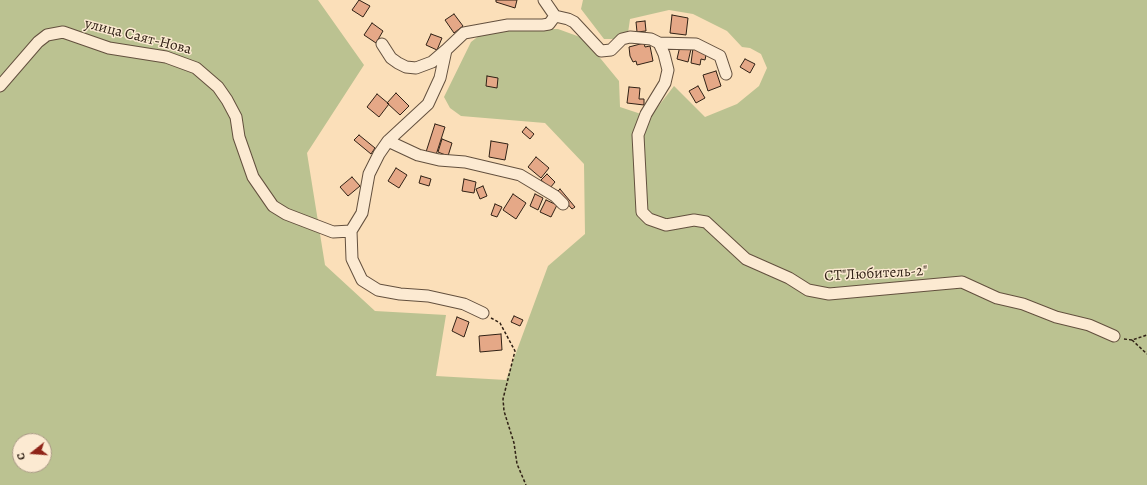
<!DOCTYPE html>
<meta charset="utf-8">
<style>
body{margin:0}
#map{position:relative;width:1147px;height:485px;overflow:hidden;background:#fbdfb9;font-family:Alegreya,serif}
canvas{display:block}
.north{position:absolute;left:12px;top:433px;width:40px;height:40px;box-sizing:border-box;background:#fcead2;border:1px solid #aa9a86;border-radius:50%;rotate:253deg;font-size:11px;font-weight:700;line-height:16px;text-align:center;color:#302115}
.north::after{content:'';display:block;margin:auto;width:14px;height:18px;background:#8f2418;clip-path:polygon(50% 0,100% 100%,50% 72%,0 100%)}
</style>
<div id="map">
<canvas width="1147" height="485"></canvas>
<div class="north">С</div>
</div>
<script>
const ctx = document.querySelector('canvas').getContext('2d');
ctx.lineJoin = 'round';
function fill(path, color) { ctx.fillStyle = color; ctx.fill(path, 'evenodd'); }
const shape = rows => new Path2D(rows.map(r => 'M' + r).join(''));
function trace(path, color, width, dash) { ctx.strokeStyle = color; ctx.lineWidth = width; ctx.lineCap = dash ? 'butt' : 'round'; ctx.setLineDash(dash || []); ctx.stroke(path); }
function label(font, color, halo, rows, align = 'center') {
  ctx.font = font + ' Alegreya,serif'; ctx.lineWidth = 3; ctx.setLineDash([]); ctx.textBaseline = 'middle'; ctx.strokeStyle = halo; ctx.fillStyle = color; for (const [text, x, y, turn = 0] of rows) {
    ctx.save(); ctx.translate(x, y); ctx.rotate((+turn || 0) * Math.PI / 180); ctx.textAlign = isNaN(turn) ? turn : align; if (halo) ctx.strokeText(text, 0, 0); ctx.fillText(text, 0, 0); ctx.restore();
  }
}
fill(shape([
 [0,0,318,0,364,65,307,153,325,265,375,311,446,315,436,376,506,380,548,266,585,234,584,164,545,123,461,116,450,108,444,97,471,42,484,32,510,29,558,29,580,37,596,53,619,81,620,107,650,117,674,86,705,117,737,104,759,86,767,68,761,54,750,48,742,47,727,31,693,14,669,10,630,19,628,33,617,39,604,39,581,9,583,0,1147,0,1147,485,0,485],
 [20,441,44,441,44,465,20,465]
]), '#bbc291');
const building = shape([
 [359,0,370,6,363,17,352,10,359,0],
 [496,0,517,0,515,8,496,2,496,0],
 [454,14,463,26,454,33,445,20,454,14],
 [672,15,688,18,686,35,670,33,672,15],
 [645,21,646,31,637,32,636,22,645,21],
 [372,23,383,31,376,43,364,35,372,23],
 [431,34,442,38,437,50,426,45,431,34],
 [644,43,645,47,650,46,653,61,637,65,636,61,633,62,630,56,629,47,644,43],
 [680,46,691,49,688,62,677,59,680,46],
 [693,48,707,50,705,60,701,59,700,65,691,63,693,48],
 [745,59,755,64,750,73,740,67,745,59],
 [716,71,721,86,708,91,703,75,716,71],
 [487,76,498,78,497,88,486,86,487,76],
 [698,86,705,98,696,103,689,91,698,86],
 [629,87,640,88,639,99,644,99,644,105,627,103,629,87],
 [396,93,409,106,400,115,387,103,396,93],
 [377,94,389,104,379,117,367,107,377,94],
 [435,124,445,127,436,155,426,152,435,124],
 [526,127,534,134,530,139,522,132,526,127],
 [359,135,375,148,371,154,354,140,359,135],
 [442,139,452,143,448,156,438,152,442,139],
 [491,141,508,144,505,160,489,157,491,141],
 [536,157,549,168,541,178,528,167,536,157],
 [396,168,407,175,399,188,388,181,396,168],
 [547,174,555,182,550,188,541,180,547,174],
 [421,176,431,179,429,186,419,183,421,176],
 [352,177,360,186,348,196,340,187,352,177],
 [464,179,476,182,474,193,462,191,464,179],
 [483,186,487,196,480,199,476,189,483,186],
 [560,189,575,207,572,209,557,192,560,189],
 [513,194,526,203,516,219,503,210,513,194],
 [535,194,543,198,538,210,530,206,535,194],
 [546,200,557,205,551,217,540,212,546,200],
 [495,204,502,207,497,217,491,215,495,204],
 [514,316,523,320,520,326,511,322,514,316],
 [457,317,469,322,464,337,452,331,457,317],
 [501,334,502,350,480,352,479,336,501,334]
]);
fill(building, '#e5a887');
trace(building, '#302115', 1);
const minor = shape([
 [544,0,555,16],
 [555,16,568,19,574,22,601,51,611,50,622,39,630,37,651,39,659,43,696,44,720,56,726,74],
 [659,43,664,54,668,70,665,83,646,114,638,135,642,212,649,219,666,225,694,220,706,222,746,259,789,278,808,290,829,294,962,282,997,298,1023,304,1056,317,1089,325,1114,336],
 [382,44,391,58,398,63,406,67,416,68,432,62,446,50],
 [0,86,38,42,47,35,63,32,109,48,166,57,196,68,218,87,227,100,236,117,239,137,253,177,273,206,286,214,333,232,351,231,362,213,369,174,379,154,388,141,428,104,440,78,446,50,464,33,508,25,543,25,549,24,555,16],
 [388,141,418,155,439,160,465,162,520,175,555,196,563,204],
 [351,231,352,259,362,280,378,290,400,294,428,296,464,304,483,313]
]);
trace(minor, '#63503e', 13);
trace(shape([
 [491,318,500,323,515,351,503,399,504,411,514,443,517,464,526,485],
 [1124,339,1132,340,1147,335],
 [1132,340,1147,354]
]), '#302115', 1.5, [3, 2]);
trace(minor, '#fcead2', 11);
label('15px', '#302115', '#fcead2', [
 ["улица Саят-Нова",138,37,14],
 ["СТ\"Любитель-2\"",876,274,-3]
]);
</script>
